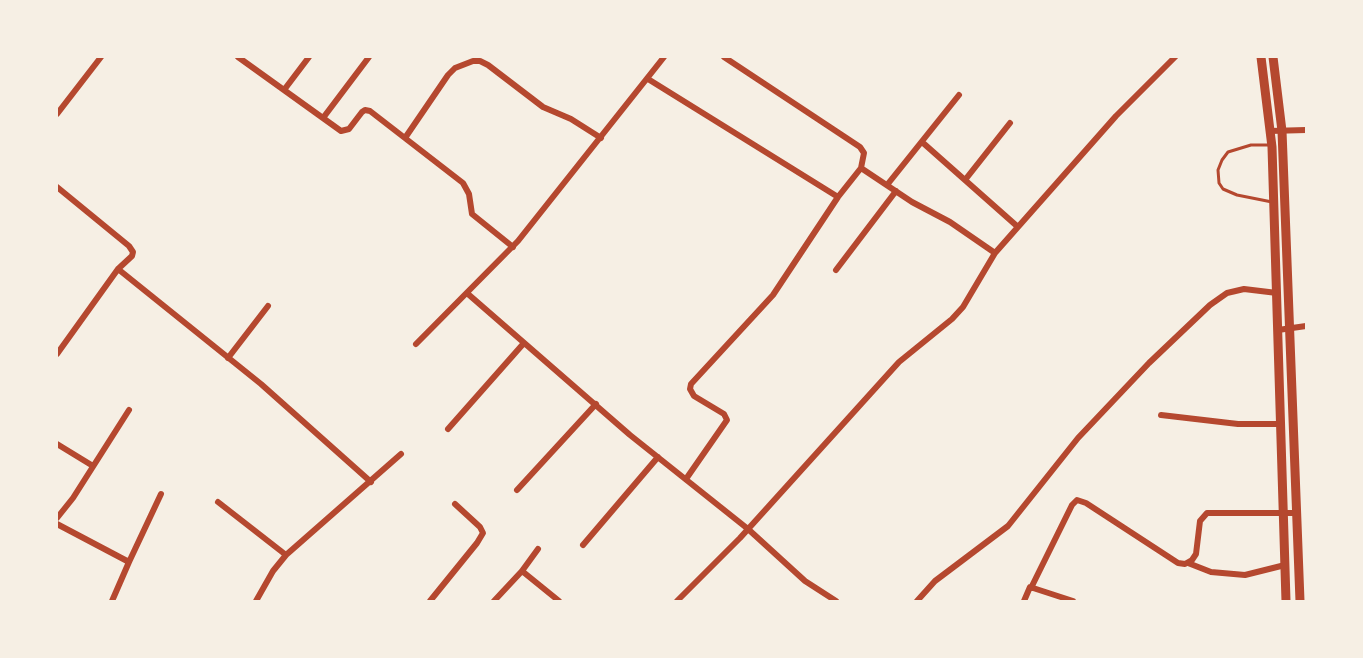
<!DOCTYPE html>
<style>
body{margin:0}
#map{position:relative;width:1363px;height:658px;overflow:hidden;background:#f6efe4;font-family:Karla,sans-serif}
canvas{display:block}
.frame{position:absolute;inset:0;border:58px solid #f6efe4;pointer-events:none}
</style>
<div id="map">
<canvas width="1363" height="658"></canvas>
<div class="frame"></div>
</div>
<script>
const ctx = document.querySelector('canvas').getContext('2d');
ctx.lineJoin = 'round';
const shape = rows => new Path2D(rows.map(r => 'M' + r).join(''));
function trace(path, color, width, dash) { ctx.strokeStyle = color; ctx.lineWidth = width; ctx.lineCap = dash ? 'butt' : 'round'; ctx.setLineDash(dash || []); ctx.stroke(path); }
trace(shape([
 [1270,145,1251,145,1228,152,1222,160,1218,170,1219,183,1223,189,1237,195,1272,202]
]), '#b5482f', 3);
trace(shape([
 [238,57,341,131,349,129,362,112,365,110,370,111,463,183,469,194,472,214,513,247],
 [648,79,838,197],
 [284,90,309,57],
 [57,114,101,57],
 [323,118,369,57],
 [1270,131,1306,130],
 [405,138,448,75,455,68,473,61,480,61,488,65,543,107,571,119,601,138],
 [922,142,1018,227],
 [861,168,912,202,950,222,995,253],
 [965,180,1010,123],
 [887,185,959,95],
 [57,187,129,246,133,252,132,256,118,269,57,354],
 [118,269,261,384,371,482],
 [836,270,896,191],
 [468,294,630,435,748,529,805,581,836,601],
 [1278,330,1306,326],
 [416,344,518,241,664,57],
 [228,358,268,306],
 [1161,415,1238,424,1282,424],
 [448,429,524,343],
 [57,444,93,466],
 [686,479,727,420,724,414,694,396,690,389,691,384,773,295,838,197,861,168,864,153,860,147,724,57],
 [517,490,596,404],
 [218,502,286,555],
 [57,518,73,498,129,410],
 [57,524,129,562,112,601],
 [583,545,658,457],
 [129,562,161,494],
 [1188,563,1211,572,1245,575,1285,565],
 [522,571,559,601],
 [1031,588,1072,505,1077,500,1086,503,1178,563,1185,564,1192,560,1196,554,1200,521,1207,513,1298,513],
 [256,601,273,571,286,555,401,454],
 [430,601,477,543,483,533,480,527,455,504],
 [494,601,522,571,538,549],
 [677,601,740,538,899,362,952,319,963,307,995,253,1116,116,1175,57],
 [917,601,935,581,1008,526,1078,438,1149,363,1210,305,1227,293,1244,289,1277,293],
 [1024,601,1030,587,1073,601]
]), '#b5482f', 6);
trace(shape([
 [1261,57,1272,147,1286,601],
 [1273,57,1282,131,1300,601]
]), '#b5482f', 9);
</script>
